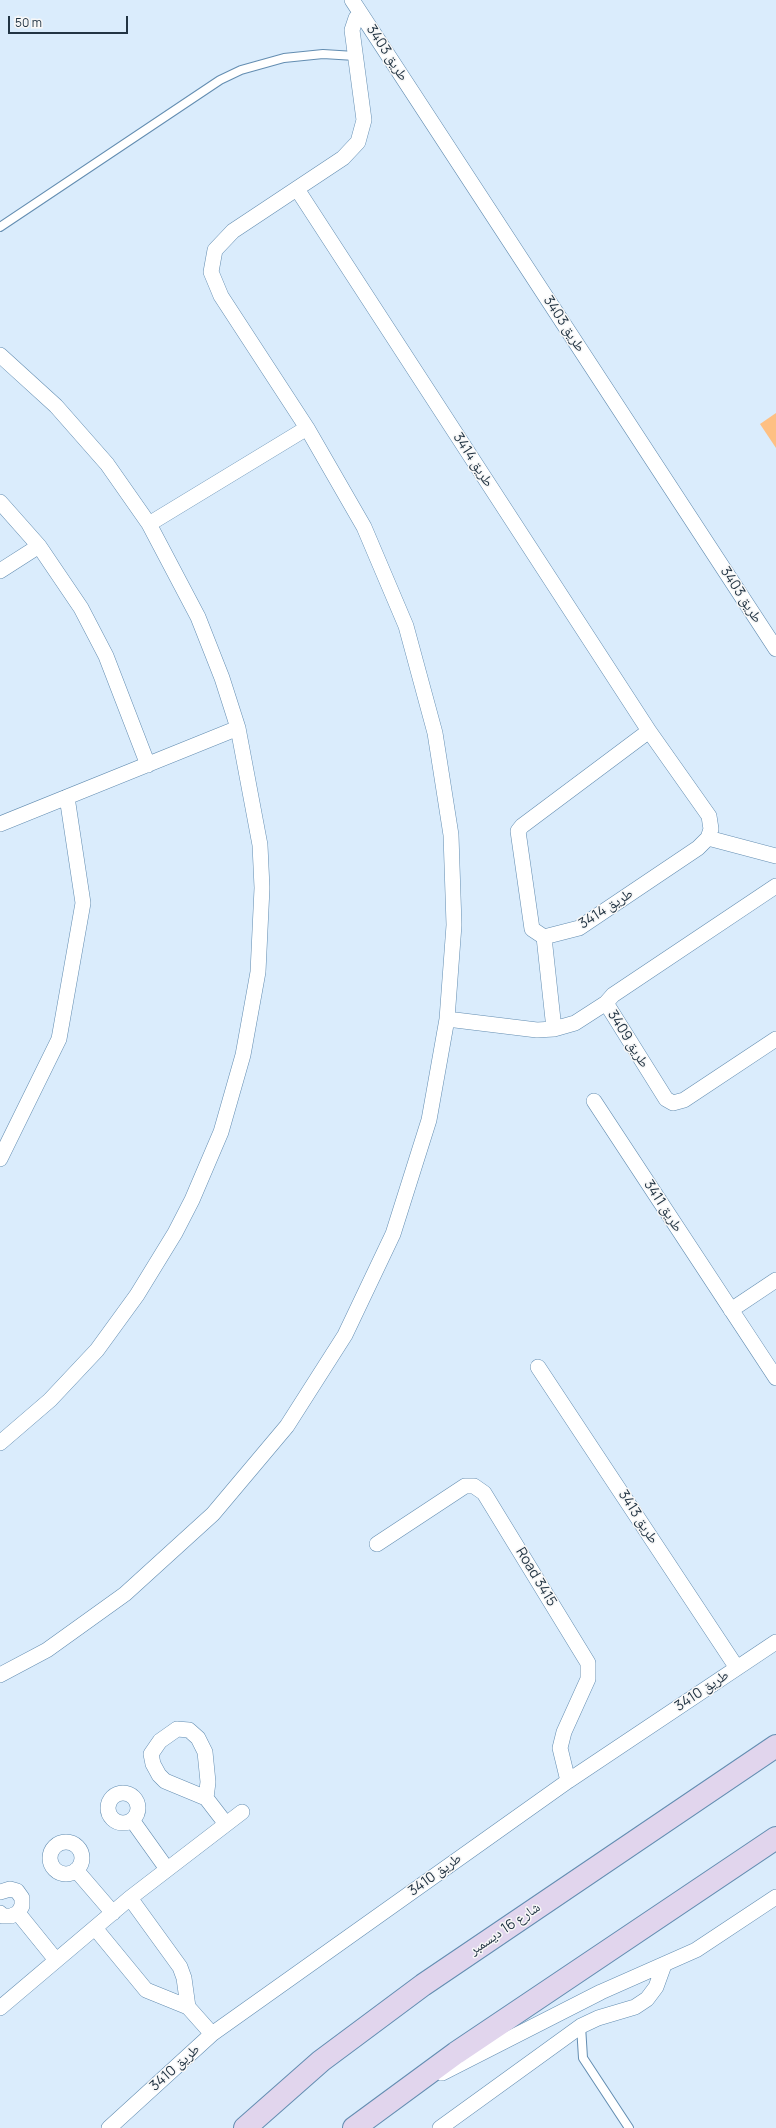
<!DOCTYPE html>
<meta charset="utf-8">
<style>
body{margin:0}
#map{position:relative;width:776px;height:2128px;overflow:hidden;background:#daecfc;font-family:Manrope,sans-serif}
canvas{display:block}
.scale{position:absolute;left:8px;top:16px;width:120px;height:18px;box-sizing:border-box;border:2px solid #223443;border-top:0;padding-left:5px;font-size:12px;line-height:14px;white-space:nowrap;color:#223443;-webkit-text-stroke:3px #f7f7f7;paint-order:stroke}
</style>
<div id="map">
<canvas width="776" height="2128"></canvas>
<div class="scale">50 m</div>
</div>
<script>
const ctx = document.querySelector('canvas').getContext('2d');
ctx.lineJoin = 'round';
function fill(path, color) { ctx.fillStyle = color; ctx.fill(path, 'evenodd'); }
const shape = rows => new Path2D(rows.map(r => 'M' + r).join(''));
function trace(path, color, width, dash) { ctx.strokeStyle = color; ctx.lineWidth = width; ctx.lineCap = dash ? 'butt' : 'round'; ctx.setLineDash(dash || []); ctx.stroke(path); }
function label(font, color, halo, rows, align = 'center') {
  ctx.font = font + ' Manrope,"Noto Naskh Arabic",sans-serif'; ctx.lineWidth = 3; ctx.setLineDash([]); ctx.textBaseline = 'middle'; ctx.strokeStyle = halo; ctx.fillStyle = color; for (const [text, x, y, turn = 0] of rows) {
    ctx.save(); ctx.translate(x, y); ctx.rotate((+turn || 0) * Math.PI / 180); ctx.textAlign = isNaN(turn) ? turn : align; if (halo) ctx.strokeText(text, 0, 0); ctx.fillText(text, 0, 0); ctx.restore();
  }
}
fill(shape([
 [776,413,776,448,760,424]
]), '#fec083');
const lane = shape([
 [0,227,220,80,241,70,284,58,323,54,355,56],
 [581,2026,583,2058,629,2128]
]);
const street = shape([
 [352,0,776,649],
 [297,189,649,731,709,816,711,829,708,838,698,848,579,928,544,937,532,929,518,831,522,826,649,731],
 [0,355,56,406,107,464,149,524,198,617,222,678,238,728,260,845,262,888,258,972,243,1055,221,1132,192,1200,175,1233,137,1295,97,1350,50,1400,0,1443],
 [0,502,39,546,81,608,106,656,148,765],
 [149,524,307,428],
 [0,571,39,546],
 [0,824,238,728],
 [708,838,776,856],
 [776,886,613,995,606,1003,666,1099,673,1103,684,1100,776,1039],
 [544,937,554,1029],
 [447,1019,537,1030,554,1029,575,1023,606,1003],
 [594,1101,776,1378],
 [0,1159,59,1039,83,903,67,797],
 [731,1310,776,1280],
 [538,1367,737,1668],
 [377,1544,465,1486,474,1486,484,1493,588,1663,588,1679,564,1732,560,1748,568,1781],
 [0,1675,47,1650,125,1594,213,1514,287,1426,345,1335,393,1234,429,1120,447,1019,454,925,451,835,435,733,406,626,364,527,307,428,221,296,211,272,215,250,233,231,343,158,358,142,364,120,352,30,356,18,361,14],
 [177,1729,189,1730,198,1738,205,1752,208,1782,206,1798,165,1781,159,1775,153,1764,151,1754,160,1741,177,1729],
 '108 1808a15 15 0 1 1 30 0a15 15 0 1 1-30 0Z',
 [206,1798,226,1824],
 [132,1820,167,1869],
 '50 1858a16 16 0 1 1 32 0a16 16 0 1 1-32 0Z',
 [76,1870,113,1913],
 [0,1892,10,1889,17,1891,22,1898,22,1906,18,1913,11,1916,3,1916,0,1913],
 [18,1913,56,1960],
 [95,1928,146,1990,188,2007,184,1978,180,1967,130,1898],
 [188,2007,212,2034],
 [0,2008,130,1898,242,1812],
 [442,2073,601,1992,696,1950,776,1897],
 [109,2128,212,2034,568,1781,776,1642],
 [440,2128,581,2026,598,2018,635,2007,647,1999,656,1987,664,1965]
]);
const secondary = shape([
 [245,2128,321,2061,423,1985,776,1746],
 [354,2128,456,2053,776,1838]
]);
trace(lane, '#638db1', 10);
trace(street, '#638db1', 16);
trace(secondary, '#638db1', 24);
trace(lane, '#fff', 8);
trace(street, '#fff', 15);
trace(secondary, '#e1d5ed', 22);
label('14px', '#223443', '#f7f7f7', [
 ["طريق 3403",387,53,57],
 ["طريق 3403",564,324,57],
 ["طريق 3414",473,460,57],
 ["طريق 3403",741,595,57],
 ["طريق 3414",606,909,-33],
 ["طريق 3409",628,1039,58],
 ["طريق 3411",663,1206,57],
 ["طريق 3413",638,1517,57],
 ["Road 3415",536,1577,59],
 ["طريق 3410",702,1691,-34],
 ["طريق 3410",435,1875,-36],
 ["شارع 16 ديسمبر",505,1929,-34],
 ["طريق 3410",175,2068,-42]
]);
</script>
